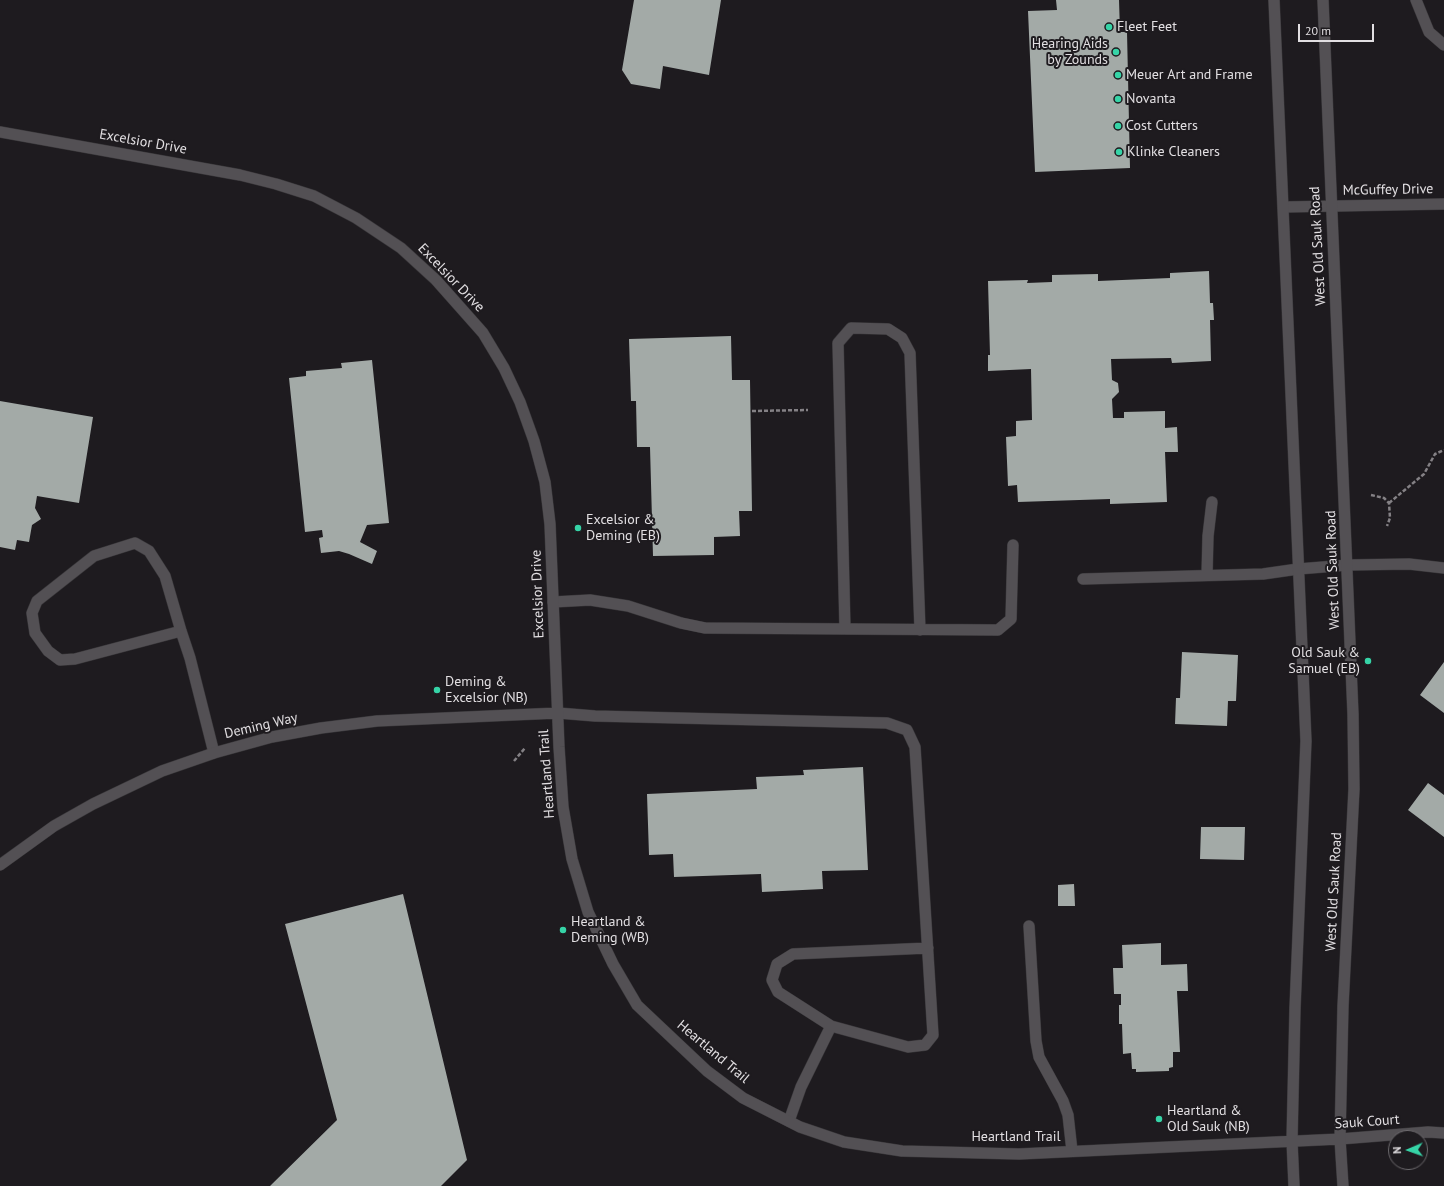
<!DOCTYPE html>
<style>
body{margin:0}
#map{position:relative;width:1444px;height:1186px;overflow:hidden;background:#1e1b1f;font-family:"PT Sans",sans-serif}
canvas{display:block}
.north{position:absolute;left:1388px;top:1130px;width:40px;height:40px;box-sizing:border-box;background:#1e1b1f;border:1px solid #6c696d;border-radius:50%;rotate:268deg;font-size:11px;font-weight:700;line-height:16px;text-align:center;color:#e2dfe2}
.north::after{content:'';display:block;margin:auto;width:14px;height:18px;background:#36d4a7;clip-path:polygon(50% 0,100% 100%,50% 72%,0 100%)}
.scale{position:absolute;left:1298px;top:24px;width:76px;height:18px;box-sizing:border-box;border:2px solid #e2dfe2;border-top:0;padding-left:5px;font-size:12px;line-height:14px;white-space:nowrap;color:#e2dfe2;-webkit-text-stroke:3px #1e1b1f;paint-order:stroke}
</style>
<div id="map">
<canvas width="1444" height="1186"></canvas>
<div class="north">N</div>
<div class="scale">20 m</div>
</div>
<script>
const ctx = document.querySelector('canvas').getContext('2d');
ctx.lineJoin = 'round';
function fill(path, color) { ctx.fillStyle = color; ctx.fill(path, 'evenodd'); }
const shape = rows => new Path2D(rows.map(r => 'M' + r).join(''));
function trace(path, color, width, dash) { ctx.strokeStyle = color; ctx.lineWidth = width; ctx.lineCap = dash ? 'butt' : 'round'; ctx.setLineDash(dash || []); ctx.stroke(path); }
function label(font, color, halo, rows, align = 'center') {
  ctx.font = font + ' "PT Sans",sans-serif'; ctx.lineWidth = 4; ctx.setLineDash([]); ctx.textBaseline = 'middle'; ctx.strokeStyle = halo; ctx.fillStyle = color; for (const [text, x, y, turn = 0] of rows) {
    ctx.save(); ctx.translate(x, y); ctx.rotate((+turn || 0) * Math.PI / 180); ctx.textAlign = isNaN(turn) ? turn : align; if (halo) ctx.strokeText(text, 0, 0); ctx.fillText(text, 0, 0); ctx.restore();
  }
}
fill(shape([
 [634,0,721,0,709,75,663,66,660,89,631,84,622,70],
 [1056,0,1119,0,1120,32,1127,32,1130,168,1035,172,1028,11,1057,10],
 [1209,271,1210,303,1213,303,1214,320,1210,320,1211,361,1172,363,1171,358,1111,359,1112,380,1118,383,1119,392,1112,399,1113,418,1124,418,1124,412,1165,411,1165,428,1177,427,1178,452,1165,452,1167,502,1110,504,1110,499,1018,502,1017,485,1008,486,1006,437,1016,436,1016,421,1032,420,1031,369,988,371,988,355,990,355,988,281,1028,280,1027,283,1052,282,1052,275,1098,274,1098,281,1170,278,1170,273],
 [731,336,732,380,750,380,752,511,739,511,740,536,714,537,714,555,653,556,650,447,637,447,636,401,631,401,629,339],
 [372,360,389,523,367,525,360,542,377,551,372,564,349,554,339,551,321,553,319,538,323,537,322,530,305,532,289,378,306,376,306,371,342,368,341,363],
 [0,401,93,417,79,503,37,496,35,508,41,519,32,525,29,542,17,540,15,550,0,547],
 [1182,652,1238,655,1236,701,1228,701,1227,726,1175,724,1176,698,1180,698],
 [1444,662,1444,713,1420,695],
 [863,767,868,870,822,871,823,889,762,892,761,874,674,877,673,854,649,855,647,794,757,789,756,777,804,775,803,770],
 [1428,783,1444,795,1444,837,1408,810],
 [1201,827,1245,827,1244,860,1200,859],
 [1074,884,1075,906,1058,906,1058,885],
 [403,894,467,1160,441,1186,270,1186,337,1120,285,924],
 [1161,943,1161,965,1187,964,1188,991,1177,991,1180,1052,1173,1052,1173,1067,1169,1068,1169,1071,1136,1072,1136,1069,1132,1069,1131,1053,1123,1054,1122,1024,1119,1024,1119,1005,1121,1005,1121,994,1114,994,1113,968,1123,968,1122,945]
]), '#a3aaa7');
const service = shape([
 [1207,575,1208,536,1212,502],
 [1083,579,1263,574,1298,569],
 [553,602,590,600,628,606,681,623,705,628,998,630,1011,619,1013,545],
 [845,629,838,343,851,328,888,329,902,338,910,353,920,630],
 [181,631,75,659,60,660,48,651,35,633,32,613,37,601,94,556,135,543,149,551,165,576,181,631,190,658,214,753],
 [558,713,595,716,887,723,907,730,915,747,933,1035,925,1045,908,1047,831,1026,801,1087,789,1121],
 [1029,926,1036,1041,1039,1057,1063,1101,1068,1115,1072,1151],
 [831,1026,778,992,772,980,777,964,793,954,928,948]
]);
const minor = shape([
 [1416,0,1429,32,1444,45],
 [1284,207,1444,204],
 [1298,569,1348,565,1409,564,1444,568],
 [1340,1139,1428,1132,1444,1133]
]);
const tertiary = shape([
 [1274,0,1306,741,1295,1008,1292,1141,1294,1186],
 [1323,0,1353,714,1354,789,1343,1006,1340,1139,1343,1186],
 [0,132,240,175,276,184,314,196,356,218,401,248,436,280,483,333,504,368,520,402,534,441,545,482,550,524,559,747,563,807,572,859,588,912,613,964,637,1005,707,1071,743,1098,800,1127,844,1142,902,1151,1019,1154,1340,1139],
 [0,865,54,826,93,804,162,771,214,753,272,737,321,728,377,721,558,713]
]);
trace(service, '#383639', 12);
trace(minor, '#383639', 12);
trace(tertiary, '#383639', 12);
trace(shape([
 [752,411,808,410],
 [1371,495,1384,498,1389,503,1390,518,1387,526],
 [1389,503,1424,474,1435,454,1444,450],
 [514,761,525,748]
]), '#848185', 2.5, [4, 2]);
trace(service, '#535054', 11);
trace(minor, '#535054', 11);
trace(tertiary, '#535054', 11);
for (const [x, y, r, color] of [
 [1109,27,4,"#36d4a7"],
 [1116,52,4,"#36d4a7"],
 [1118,75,4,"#36d4a7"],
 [1118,99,4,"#36d4a7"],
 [1118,126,4,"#36d4a7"],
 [1119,152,4,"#36d4a7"],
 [578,528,4,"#36d4a7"],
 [1368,661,4,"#36d4a7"],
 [437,690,4,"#36d4a7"],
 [563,930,4,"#36d4a7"],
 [1159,1119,4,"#36d4a7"]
]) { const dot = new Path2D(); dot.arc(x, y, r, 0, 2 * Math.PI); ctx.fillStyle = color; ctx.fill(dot); trace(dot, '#1e1b1f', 1.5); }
label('14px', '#e2dfe2', '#1e1b1f', [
 ["Fleet Feet",1117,27],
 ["Hearing Aids",1108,44,"right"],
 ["by Zounds",1108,60,"right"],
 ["Meuer Art and Frame",1126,75],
 ["Novanta",1126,99],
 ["Cost Cutters",1126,126],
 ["Klinke Cleaners",1127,152],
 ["Excelsior &",586,520],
 ["Deming (EB)",586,536],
 ["Old Sauk &",1360,653,"right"],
 ["Samuel (EB)",1360,669,"right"],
 ["Deming &",445,682],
 ["Excelsior (NB)",445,698],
 ["Heartland &",571,922],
 ["Deming (WB)",571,938],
 ["Heartland &",1167,1111],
 ["Old Sauk (NB)",1167,1127]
], 'left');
label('14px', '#e2dfe2', '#1e1b1f', [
 ["Excelsior Drive",143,142,10],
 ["McGuffey Drive",1388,190,-1],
 ["West Old Sauk Road",1318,246,-93],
 ["Excelsior Drive",451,278,46],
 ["West Old Sauk Road",1333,570,-92],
 ["Excelsior Drive",538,594,-92],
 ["Deming Way",261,726,-13],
 ["Heartland Trail",547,774,-94],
 ["West Old Sauk Road",1334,892,-87],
 ["Heartland Trail",713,1052,40],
 ["Sauk Court",1367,1122,-4],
 ["Heartland Trail",1016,1137]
]);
</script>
